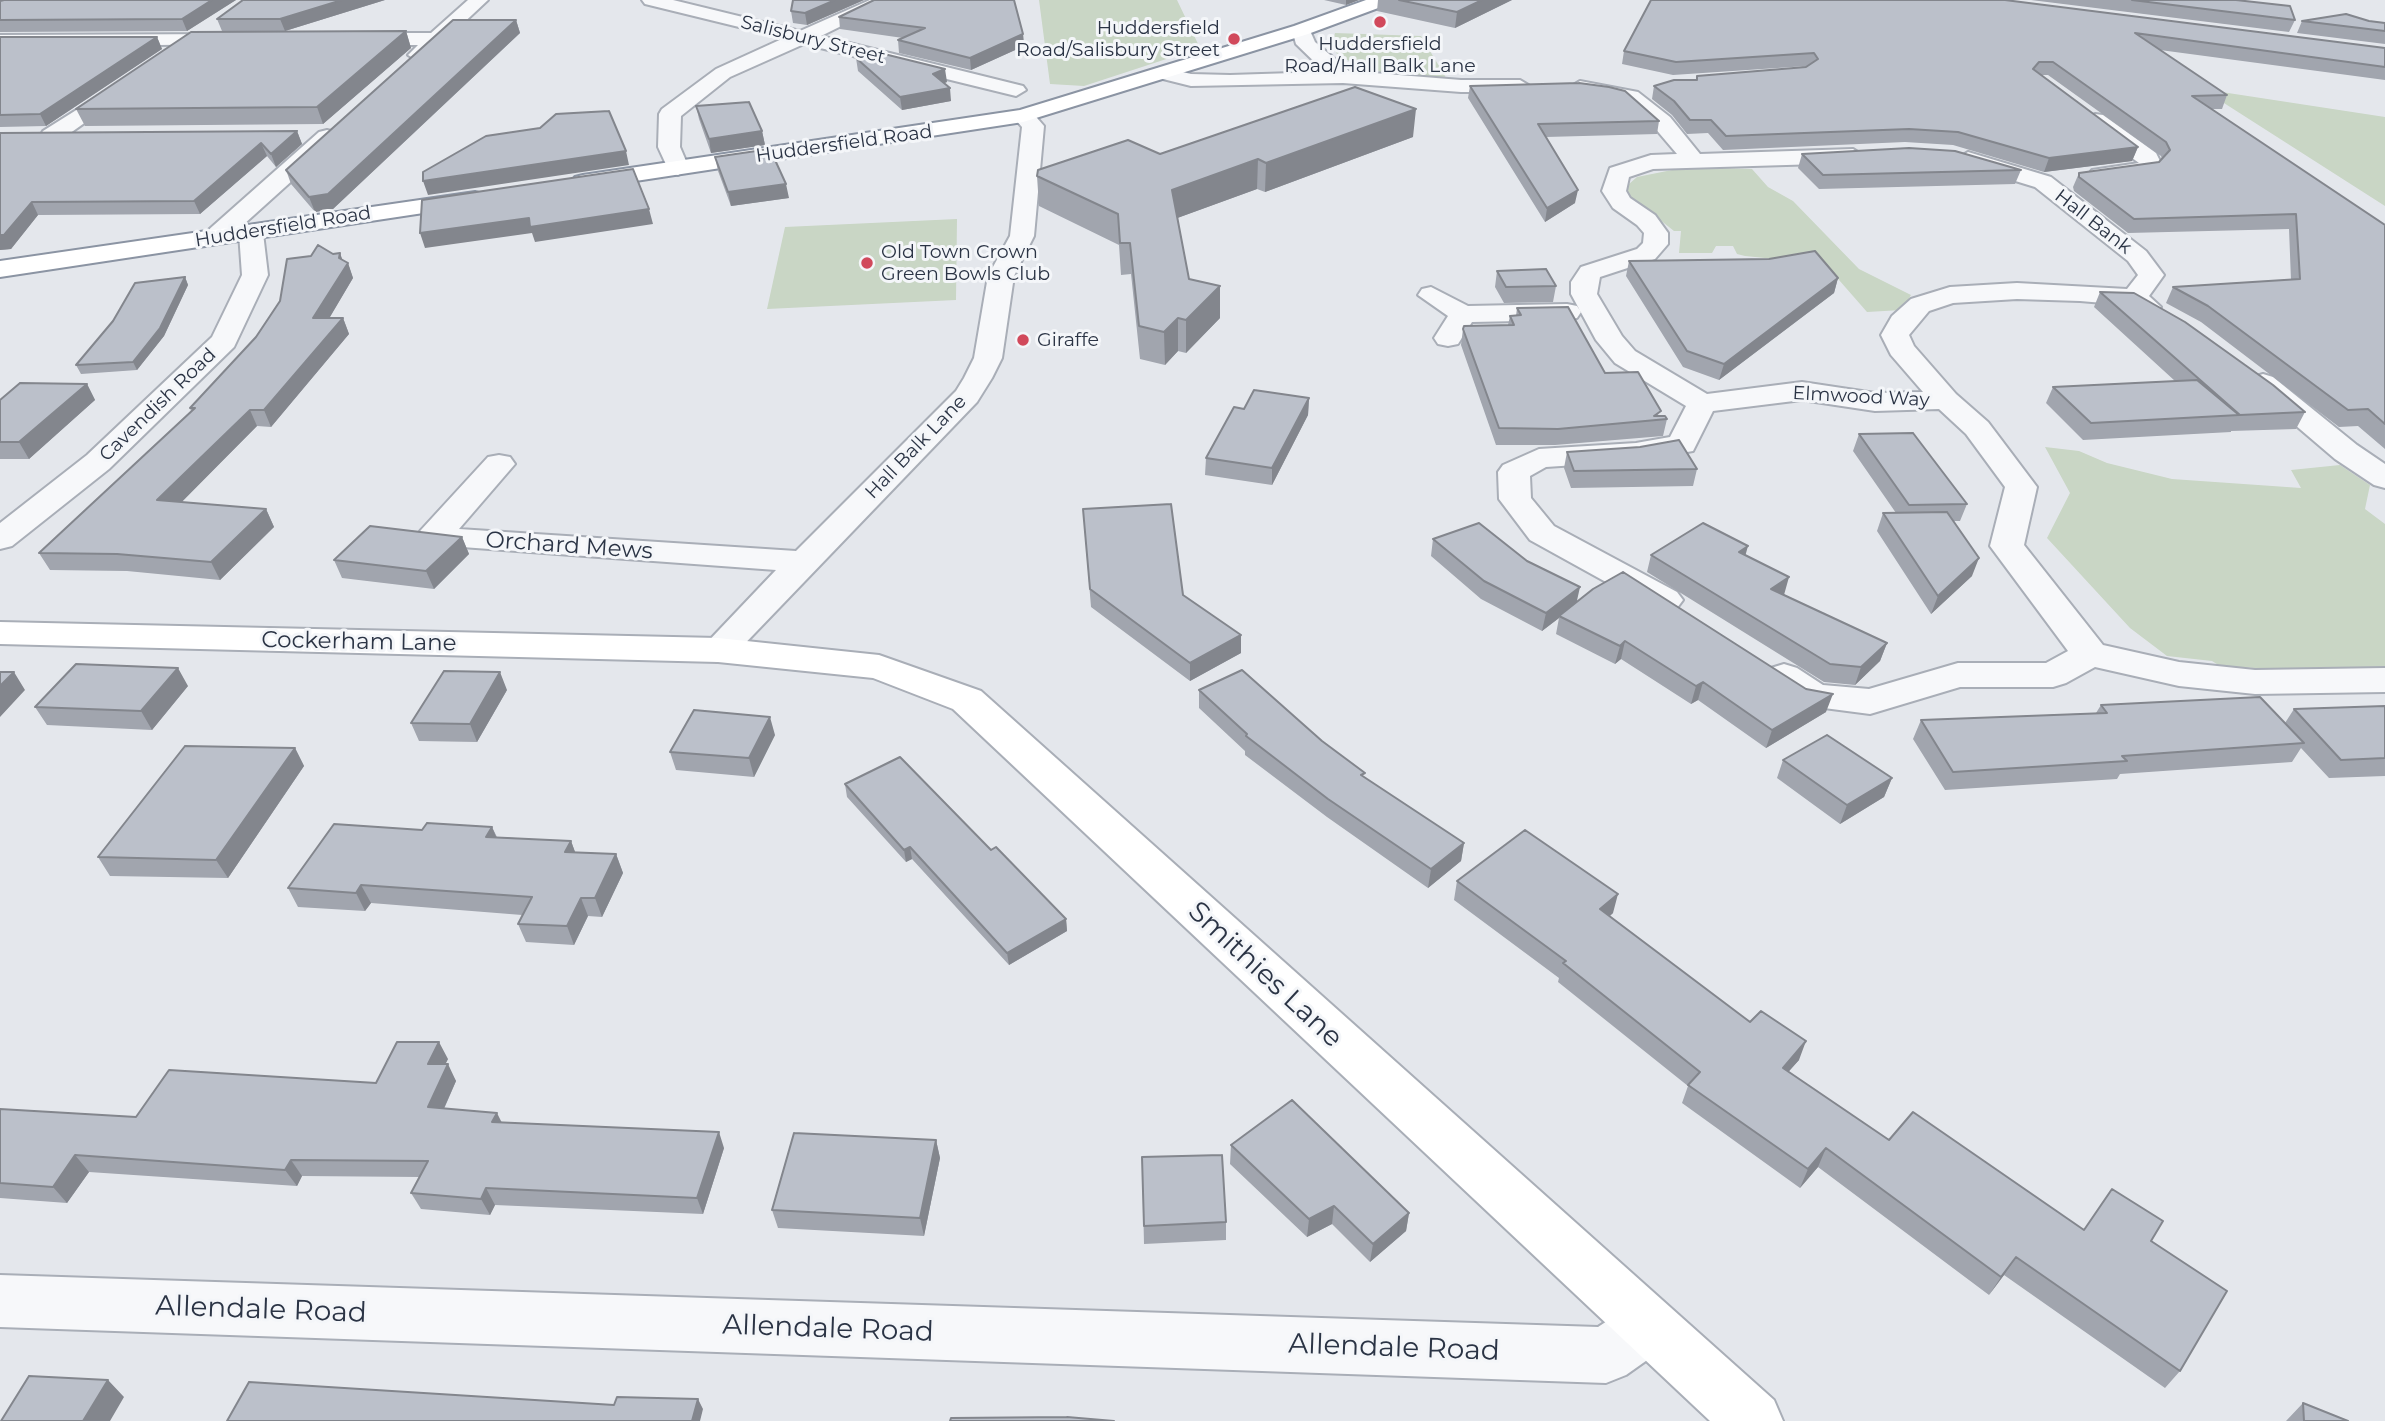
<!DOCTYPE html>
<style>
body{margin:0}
canvas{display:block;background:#e4e7ec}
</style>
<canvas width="2385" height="1421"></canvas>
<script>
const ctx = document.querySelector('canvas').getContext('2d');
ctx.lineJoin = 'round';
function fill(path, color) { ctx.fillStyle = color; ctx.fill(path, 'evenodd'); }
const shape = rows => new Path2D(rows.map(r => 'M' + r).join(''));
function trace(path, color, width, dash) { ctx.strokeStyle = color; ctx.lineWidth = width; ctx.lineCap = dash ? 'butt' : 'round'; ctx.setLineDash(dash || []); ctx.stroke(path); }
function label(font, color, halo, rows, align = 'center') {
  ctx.font = font + ' Montserrat,sans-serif'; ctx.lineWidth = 6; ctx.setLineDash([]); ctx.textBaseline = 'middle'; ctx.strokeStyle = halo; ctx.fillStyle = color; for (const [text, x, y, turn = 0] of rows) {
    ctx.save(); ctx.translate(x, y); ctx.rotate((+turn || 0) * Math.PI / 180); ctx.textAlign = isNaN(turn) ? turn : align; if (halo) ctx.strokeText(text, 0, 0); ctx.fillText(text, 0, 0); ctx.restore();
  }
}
fill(shape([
 [1039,0,1177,0,1200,48,1084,86,1050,84],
 [1335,33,1421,36,1448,81,1387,74,1351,62,1337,54,1332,45],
 [2202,89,2385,117,2385,206],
 [1687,167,1752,169,1768,187,1793,201,1859,269,1911,295,1902,310,1867,312,1825,264,1745,256,1737,254,1733,246,1716,246,1712,253,1679,253,1681,231,1674,231,1626,193,1629,184,1637,177],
 [957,219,956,300,767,309,785,227],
 [2045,447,2079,451,2107,463,2172,479,2301,488,2291,470,2340,465,2370,485,2365,509,2385,524,2385,669,2327,667,2308,671,2220,666,2212,661,2167,656,2130,628,2047,538,2070,493]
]), '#c9d6c5');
const street = shape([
 [468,0,488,0,425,59,418,61,408,55,418,45,357,45,347,39,357,33,431,33,468,0],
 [642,0,673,0,800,31,870,0,894,0,821,36,1023,86,1026,90,1016,96,804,44,730,77,681,116,680,147,689,168,678,175,670,173,658,147,659,114,662,109,716,69,784,38,645,4,642,0],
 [1301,24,1308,26,1315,42,1349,71,1461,80,1520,80,1530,86,1520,92,1461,92,1343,83,1191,86,1159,78,1156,74,1166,68,1191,74,1230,75,1325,72,1296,44,1292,30,1301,24],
 [231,34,238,36,241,40,238,44,0,47,0,35,231,34],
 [124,80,131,82,134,86,131,90,59,141,43,141,40,136,43,131,124,80],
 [1580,81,1638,92,1670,117,1700,154,1853,149,1864,156,1853,163,1653,169,1629,177,1626,191,1630,198,1655,215,1668,233,1668,244,1655,259,1600,277,1597,294,1622,336,1635,351,1707,394,1802,382,1875,393,1923,392,1891,355,1881,335,1892,316,1911,299,1950,287,2017,283,2127,289,2138,275,2128,261,2035,187,1960,164,1957,159,1968,152,2051,177,2146,251,2164,275,2149,296,2161,307,2157,313,2148,315,2127,305,2080,301,2017,299,1953,303,1929,311,1909,335,1914,346,1956,394,1988,422,2037,487,2024,545,2103,645,2179,662,2255,670,2385,668,2385,692,2255,694,2179,686,2095,667,2066,683,2053,687,1960,687,1870,714,1801,705,1771,684,1765,676,1771,668,1784,664,1797,668,1823,685,1869,689,1958,663,2046,663,2068,651,1990,546,2005,487,1966,434,1939,409,1875,411,1802,400,1713,411,1693,451,1636,461,1546,467,1530,476,1531,498,1554,526,1677,592,1683,600,1677,608,1665,611,1653,608,1530,540,1499,499,1498,472,1503,465,1539,449,1636,443,1670,437,1686,406,1615,363,1596,340,1571,294,1571,282,1581,267,1637,249,1643,243,1644,233,1637,225,1613,208,1602,191,1610,168,1651,155,1677,154,1654,127,1624,101,1573,91,1570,87,1580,81],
 [1023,110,1031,111,1044,126,1034,236,1014,276,1002,358,992,378,977,402,731,658,718,662,705,658,700,650,776,570,421,544,416,537,421,530,488,457,499,455,510,457,515,464,459,529,796,551,956,391,964,378,974,358,988,276,1010,236,1022,127,1012,116,1023,110],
 [2095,114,2103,115,2156,153,2162,165,2159,170,2145,176,2100,182,2092,180,2088,175,2092,170,2139,163,2087,125,2084,120,2095,114],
 [327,130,335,132,338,137,335,142,223,243,205,243,202,238,205,233,319,132,327,130],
 [251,226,260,228,263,233,268,275,234,347,109,469,12,546,0,549,0,523,87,455,212,337,242,275,239,233,242,228,251,226],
 [1431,287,1468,306,1567,304,1577,306,1581,312,1577,318,1567,320,1472,322,1458,344,1448,346,1438,344,1434,338,1448,316,1418,295,1422,289,1431,287],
 [2263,374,2273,377,2357,445,2385,464,2385,488,2374,485,2335,459,2253,389,2248,383,2253,377,2263,374],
 [0,1275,1598,1327,1627,1308,1647,1300,1667,1308,1675,1327,1667,1346,1626,1375,1606,1383,0,1327,0,1275]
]);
const secondary = shape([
 [0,622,718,638,879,655,981,691,1774,1400,1783,1421,1710,1421,953,709,873,678,718,662,0,644,0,622]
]);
const highway = shape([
 [1366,0,1392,0,1389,4,1308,34,1023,122,583,189,575,187,571,182,575,177,583,175,1020,110,1294,26,1366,0],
 [475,192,483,194,487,199,483,204,0,277,0,261,475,192]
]);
trace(street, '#a9aeb7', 4);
trace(secondary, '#a9aeb7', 4);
trace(highway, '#8b94a3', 4);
fill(street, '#f7f8fa');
fill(secondary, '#fff');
fill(highway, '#fff');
fill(shape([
 [236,0,187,31,0,32,0,1],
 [243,0,385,0,285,31,222,31,217,19],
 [793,0,864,0,807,25,793,23,791,11],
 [1324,0,1359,0,1346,5],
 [1378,0,1512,0,1455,28,1377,11],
 [1651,0,2385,48,2385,80,2160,50,2227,95,2222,109,2212,109,2385,225,2385,449,2358,426,2339,427,2201,322,2166,303,2173,287,2291,280,2289,229,2128,233,2074,191,2073,187,2079,173,2159,162,2162,159,2161,156,2048,75,2041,75,2138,147,2132,161,2044,172,1953,145,1905,142,1723,150,1708,133,1687,134,1672,115,1652,99,1654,86,1807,66,1673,75,1622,64,1624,51],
 [2031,0,2236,0,2295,20,2289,32],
 [839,17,1023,34,1024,46,971,70,899,53,898,40,903,38,840,29],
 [516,20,520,33,333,209,315,212,291,184,286,170],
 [2302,21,2369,21,2385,23,2385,44,2297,33],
 [406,31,411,48,323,124,85,126,76,109],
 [0,37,157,37,162,49,46,126,0,127],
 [856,58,947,82,944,83,951,101,902,110,858,71],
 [1470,86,1659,121,1657,134,1546,137,1575,203,1545,222,1468,98],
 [696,106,762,131,765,145,711,153,699,119],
 [297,131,302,144,276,167,267,156,200,214,38,215,11,249,0,250,0,133],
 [1413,137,1265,192,1257,189,1177,218,1189,279,1220,318,1186,353,1178,351,1165,365,1140,359,1131,274,1121,275,1119,245,1039,206,1037,176],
 [1802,154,2021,170,2015,184,1819,189,1798,168],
 [715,157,789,198,731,206,718,171],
 [340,253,342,260,348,263,353,278,329,318,343,318,349,334,271,427,257,426,181,502,266,509,274,527,220,580,127,571,50,570,39,553,191,411,190,408,256,337,333,254],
 [1629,261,1838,278,1834,293,1719,380,1683,367,1626,276],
 [1497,271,1556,286,1553,302,1504,303,1495,287],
 [185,277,188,285,164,336,137,370,81,374,76,365],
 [2100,292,2305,412,2296,429,2231,431,2231,432,2083,440,2046,403,2053,387,2175,381,2094,307],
 [1517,308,1660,416,1667,419,1663,436,1555,445,1496,445,1461,345,1463,329,1508,325,1510,316,1516,316],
 [87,384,95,400,29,459,0,459,0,400],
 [1309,398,1308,415,1272,485,1205,475,1206,458,1244,409],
 [1859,434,1967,504,1960,521,1954,521,1972,576,1931,614,1877,531,1883,513,1896,513,1853,451],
 [1640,447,1697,469,1693,486,1571,488,1564,468,1567,452],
 [1083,509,1241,653,1190,681,1091,607],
 [462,537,469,554,434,589,342,578,334,560],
 [1433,539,1577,602,1826,712,1766,748,1698,700,1691,704,1621,659,1615,664,1556,634,1559,618,1542,631,1481,599,1431,556],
 [1651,555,1745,555,1783,595,1887,643,1880,661,1855,685,1824,682,1647,572],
 [188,686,152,730,47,725,35,707],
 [507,690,477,742,419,741,411,723],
 [1199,690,1322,741,1364,777,1464,843,1461,861,1428,888,1327,817,1245,755,1245,751,1199,708],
 [2101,705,2285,723,2294,709,2385,706,2385,776,2329,778,2301,748,2292,762,2120,774,2117,779,1945,790,1913,739,1921,720,2096,713],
 [775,735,754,777,676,770,670,752],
 [295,748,304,766,228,878,110,876,98,857],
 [1783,760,1892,778,1884,797,1840,824,1777,778],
 [845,784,991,850,1066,919,1067,931,1009,965,912,859,906,862,847,797],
 [492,827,497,837,571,841,575,852,616,854,623,873,602,917,588,916,574,945,526,942,518,924,522,915,371,903,365,911,298,907,288,888,422,830],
 [1457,881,1613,913,1610,916,1799,1060,1788,1072,1889,1140,2083,1230,2151,1241,2180,1371,2165,1388,2004,1275,1989,1295,1818,1167,1800,1188,1682,1103,1688,1086,1558,982,1559,978,1454,900],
 [448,1059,445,1064,456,1081,444,1109,502,1122,724,1148,703,1214,495,1205,490,1215,421,1209,411,1193,420,1177,302,1176,297,1186,89,1172,67,1203,0,1198,0,1109,136,1117,376,1083],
 [936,1140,940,1158,924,1236,778,1228,772,1210],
 [1231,1145,1409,1213,1406,1231,1370,1262,1332,1224,1307,1237,1230,1164],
 [1142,1157,1226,1222,1226,1240,1144,1244],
 [2303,1403,2348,1421,2286,1421]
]), '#a1a5ae');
fill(shape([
 [212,0,236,0,187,31,182,19],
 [342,0,385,0,285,31,280,19],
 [835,0,864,0,807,25,805,13],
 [1346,0,1359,0,1346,5],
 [1482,0,1512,0,1455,28,1457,12],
 [516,20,520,33,333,209,315,212,309,197],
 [406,31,411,48,323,124,317,107],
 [1023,34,1024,46,971,70,970,58],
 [157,37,162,49,46,126,40,114],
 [945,69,947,82,935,87,933,74],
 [950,88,951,101,902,110,900,97],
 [1416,109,1413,137,1265,192,1266,163],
 [297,131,302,144,276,167,271,154],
 [762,131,765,145,711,153,709,139],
 [261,143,267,156,200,214,194,201],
 [2138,147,2132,161,2044,172,2049,158],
 [626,151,629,165,428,195,423,181],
 [1258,159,1257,189,1172,220,1172,190],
 [786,184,789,198,731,206,728,192],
 [1578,190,1575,203,1545,222,1547,208],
 [32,202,38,215,11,249,0,250,0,235],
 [649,209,653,224,535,242,532,233,425,248,420,233,529,218],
 [340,253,345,267,348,263,353,278,320,334,313,318,339,258],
 [185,277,188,285,164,336,137,370,133,362],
 [1838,278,1834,293,1719,380,1724,364],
 [1220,286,1220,318,1186,353,1186,320],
 [343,318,349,334,271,427,264,410],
 [1178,318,1178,351,1165,365,1164,332],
 [87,384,95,400,29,459,19,442],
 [1309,398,1308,415,1272,485,1272,468],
 [250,410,257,426,166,518,157,500],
 [266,509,274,527,220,580,211,562],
 [462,537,469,554,434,589,426,571],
 [1748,546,1743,564,1739,552],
 [1979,558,1972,576,1931,614,1938,596],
 [1789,577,1784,595,1771,589],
 [1580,587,1576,605,1559,616,1559,618,1542,631,1546,613],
 [1241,635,1241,653,1190,681,1190,663],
 [1625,641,1621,659,1615,664,1620,646],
 [1887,643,1880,661,1855,685,1861,667],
 [178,668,188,686,152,730,141,711],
 [14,672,25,690,0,717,0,686],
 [500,672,507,690,477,742,470,724],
 [1703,682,1698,700,1691,704,1696,686],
 [1833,694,1826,712,1766,748,1772,730],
 [770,717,775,735,754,777,749,758],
 [295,748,304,766,228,878,216,860],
 [1892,778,1884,797,1840,824,1847,805],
 [492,827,500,846,486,837],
 [571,841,578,860,565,852],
 [1464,843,1461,861,1428,888,1431,869],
 [910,847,912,859,906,862,904,850],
 [616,854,623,873,602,917,595,898],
 [361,885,371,903,365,911,356,893],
 [1618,894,1613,913,1595,928,1600,909],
 [581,898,588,916,574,945,567,926],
 [1066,919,1067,931,1009,965,1007,953],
 [1806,1041,1799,1060,1775,1087,1783,1068],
 [439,1042,448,1059,437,1081,428,1064],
 [448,1064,456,1081,437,1124,428,1107],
 [497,1113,505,1129,492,1122],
 [719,1132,724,1148,703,1214,697,1198],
 [936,1140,940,1158,924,1236,920,1218],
 [1826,1148,1818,1167,1800,1188,1808,1169],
 [75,1155,89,1172,67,1203,53,1187],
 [291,1160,302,1176,297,1186,285,1170],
 [486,1188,495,1205,490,1215,481,1199],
 [1334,1206,1332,1224,1307,1237,1309,1219],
 [1409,1213,1406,1231,1370,1262,1373,1244],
 [2016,1257,2004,1275,1989,1295,2001,1277],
 [108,1380,124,1397,110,1421,83,1421],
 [698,1399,703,1409,700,1421,692,1421]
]), '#83868d');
const building = shape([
 [4,0,212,0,182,19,0,20,0,1,4,0],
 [243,0,342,0,280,19,217,19,243,0],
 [793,0,835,0,805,13,791,11,793,0],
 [874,0,1014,0,1023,34,970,58,898,40,925,28,839,17,874,0],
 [1399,0,1482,0,1457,12,1399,0],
 [1651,0,2005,0,2385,48,2385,67,2135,33,2227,95,2192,96,2385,225,2385,424,2368,409,2348,410,2208,306,2173,287,2300,279,2296,214,2134,219,2079,177,2079,173,2159,162,2170,150,2166,142,2053,62,2039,62,2033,69,2138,147,2049,158,1958,132,1909,129,1726,136,1711,120,1690,120,1674,101,1654,86,1674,80,1697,80,1697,76,1806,67,1818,59,1814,53,1676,62,1624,51,1651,0],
 [2132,0,2236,0,2290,6,2295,20,2132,0],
 [2346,14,2369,21,2385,23,2385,31,2302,21,2346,14],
 [453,20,516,20,328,194,309,197,286,170,453,20],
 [406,31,317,107,76,109,191,32,406,31],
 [0,37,157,37,40,114,0,115,0,37],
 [872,51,945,69,933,74,950,88,900,97,856,58,872,51],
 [1579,83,1609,87,1625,91,1659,121,1538,124,1578,190,1547,208,1470,86,1579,83],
 [1355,87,1416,109,1266,163,1258,159,1172,190,1189,279,1220,286,1186,320,1178,318,1164,332,1139,326,1130,243,1120,243,1118,214,1037,176,1038,170,1128,140,1160,154,1355,87],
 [749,102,762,131,709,139,696,106,749,102],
 [609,111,626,151,423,181,423,172,486,136,540,128,556,114,609,111],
 [297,131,271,154,261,143,194,201,32,202,4,235,0,235,0,133,297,131],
 [1909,148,1955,151,2021,170,1823,175,1802,154,1909,148],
 [770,149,786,184,728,192,715,157,770,149],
 [633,169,649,209,530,227,529,218,420,233,422,200,633,169],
 [318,245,333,254,340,253,339,258,348,263,313,318,343,318,264,410,250,410,157,500,266,509,211,562,117,554,39,553,195,408,190,408,256,337,280,301,287,259,311,256,318,245],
 [1815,251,1838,278,1724,364,1687,351,1629,261,1769,259,1815,251],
 [1546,269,1556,286,1506,287,1497,271,1546,269],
 [185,277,160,328,133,362,76,365,113,321,135,283,185,277],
 [2100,292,2134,293,2185,322,2273,385,2305,412,2240,415,2100,292],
 [1568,307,1605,373,1638,372,1661,411,1654,416,1665,416,1667,419,1558,429,1499,428,1463,329,1464,326,1514,325,1510,316,1521,315,1517,308,1568,307],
 [2197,380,2239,415,2091,423,2053,387,2197,380],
 [20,383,87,384,19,442,0,442,0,400,20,383],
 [1254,390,1309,398,1272,468,1206,458,1234,407,1244,409,1254,390],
 [1913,433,1967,504,1909,505,1859,434,1913,433],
 [1679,440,1697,469,1574,471,1567,452,1640,447,1679,440],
 [1171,504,1183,595,1241,635,1190,663,1090,589,1083,509,1171,504],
 [1947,512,1979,558,1938,596,1883,513,1947,512],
 [1479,523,1527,561,1580,587,1546,613,1484,581,1433,539,1479,523],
 [1703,523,1748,546,1739,552,1789,577,1771,589,1887,643,1861,667,1830,664,1651,555,1703,523],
 [370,526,462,537,426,571,334,560,370,526],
 [1623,572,1806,689,1833,694,1772,730,1703,682,1696,686,1625,641,1620,646,1559,616,1593,589,1623,572],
 [76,664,178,668,141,711,35,707,76,664],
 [1242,670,1322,741,1365,773,1361,775,1464,843,1431,869,1328,799,1246,736,1247,734,1199,690,1242,670],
 [444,671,500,672,470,724,411,723,444,671],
 [0,672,14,672,0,686,0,672],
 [2260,697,2304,743,2122,756,2127,761,1953,772,1921,720,2107,713,2101,705,2260,697],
 [2385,706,2385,758,2341,760,2294,709,2385,706],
 [694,710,770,717,749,758,670,752,694,710],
 [1827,735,1892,778,1847,805,1783,760,1827,735],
 [185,746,295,748,216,860,98,857,185,746],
 [900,757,991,850,996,847,1066,919,1007,953,910,847,904,850,845,784,900,757],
 [427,823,492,827,486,837,571,841,565,852,616,854,595,898,581,898,567,926,518,924,532,897,361,885,356,893,288,888,334,824,422,830,427,823],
 [1525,830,1618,894,1600,909,1750,1022,1761,1011,1806,1041,1783,1068,1889,1140,1913,1112,2084,1230,2112,1189,2163,1221,2151,1241,2227,1291,2180,1371,2016,1257,2001,1277,1826,1148,1808,1169,1688,1085,1700,1072,1563,963,1566,961,1457,881,1525,830],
 [397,1042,439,1042,428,1064,448,1064,428,1107,497,1113,492,1122,719,1132,697,1198,486,1188,481,1199,411,1193,428,1161,291,1160,285,1170,75,1155,53,1187,0,1183,0,1109,136,1117,169,1070,376,1083,397,1042],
 [1292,1100,1409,1213,1373,1244,1334,1206,1309,1219,1231,1145,1292,1100],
 [794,1133,936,1140,920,1218,772,1210,794,1133],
 [1222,1155,1226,1222,1144,1226,1142,1157,1222,1155],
 [29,1376,108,1380,83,1421,1,1421,29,1376],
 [249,1382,614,1405,617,1397,698,1399,692,1421,227,1421,249,1382],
 [2303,1403,2348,1421,2304,1421,2303,1403],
 [1067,1417,1114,1421,950,1421,951,1418,1067,1417]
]);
fill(building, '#bbc0ca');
trace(building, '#83868d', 2);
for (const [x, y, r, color] of [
 [1380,22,7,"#d1495b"],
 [1234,39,7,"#d1495b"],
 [867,263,7,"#d1495b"],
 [1023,340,7,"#d1495b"]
]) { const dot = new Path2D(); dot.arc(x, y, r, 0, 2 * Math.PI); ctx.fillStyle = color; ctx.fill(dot); trace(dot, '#f4f6f9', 2.5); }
label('19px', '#2b3445', '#f4f6f9', [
 ["Huddersfield",1220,28,"right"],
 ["Road/Salisbury Street",1220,50,"right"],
 ["Huddersfield",1380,44,"center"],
 ["Road/Hall Balk Lane",1380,66,"center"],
 ["Old Town Crown",881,252],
 ["Green Bowls Club",881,274],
 ["Giraffe",1037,340]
], 'left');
label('19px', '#2b3445', '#f4f6f9', [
 ["Salisbury Street",813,40,14],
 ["Huddersfield Road",844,144,-8],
 ["Hall Bank",2093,222,38],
 ["Huddersfield Road",283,227,-9],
 ["Elmwood Way",1861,397,3],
 ["Cavendish Road",158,405,-44],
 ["Hall Balk Lane",916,447,-46]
]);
label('23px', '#2b3445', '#f4f6f9', [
 ["Orchard Mews",569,546,4],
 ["Cockerham Lane",359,642,1]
]);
label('28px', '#2b3445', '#f4f6f9', [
 ["Smithies Lane",1265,975,43],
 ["Allendale Road",261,1310,2],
 ["Allendale Road",828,1329,2],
 ["Allendale Road",1394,1348,2]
]);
</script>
